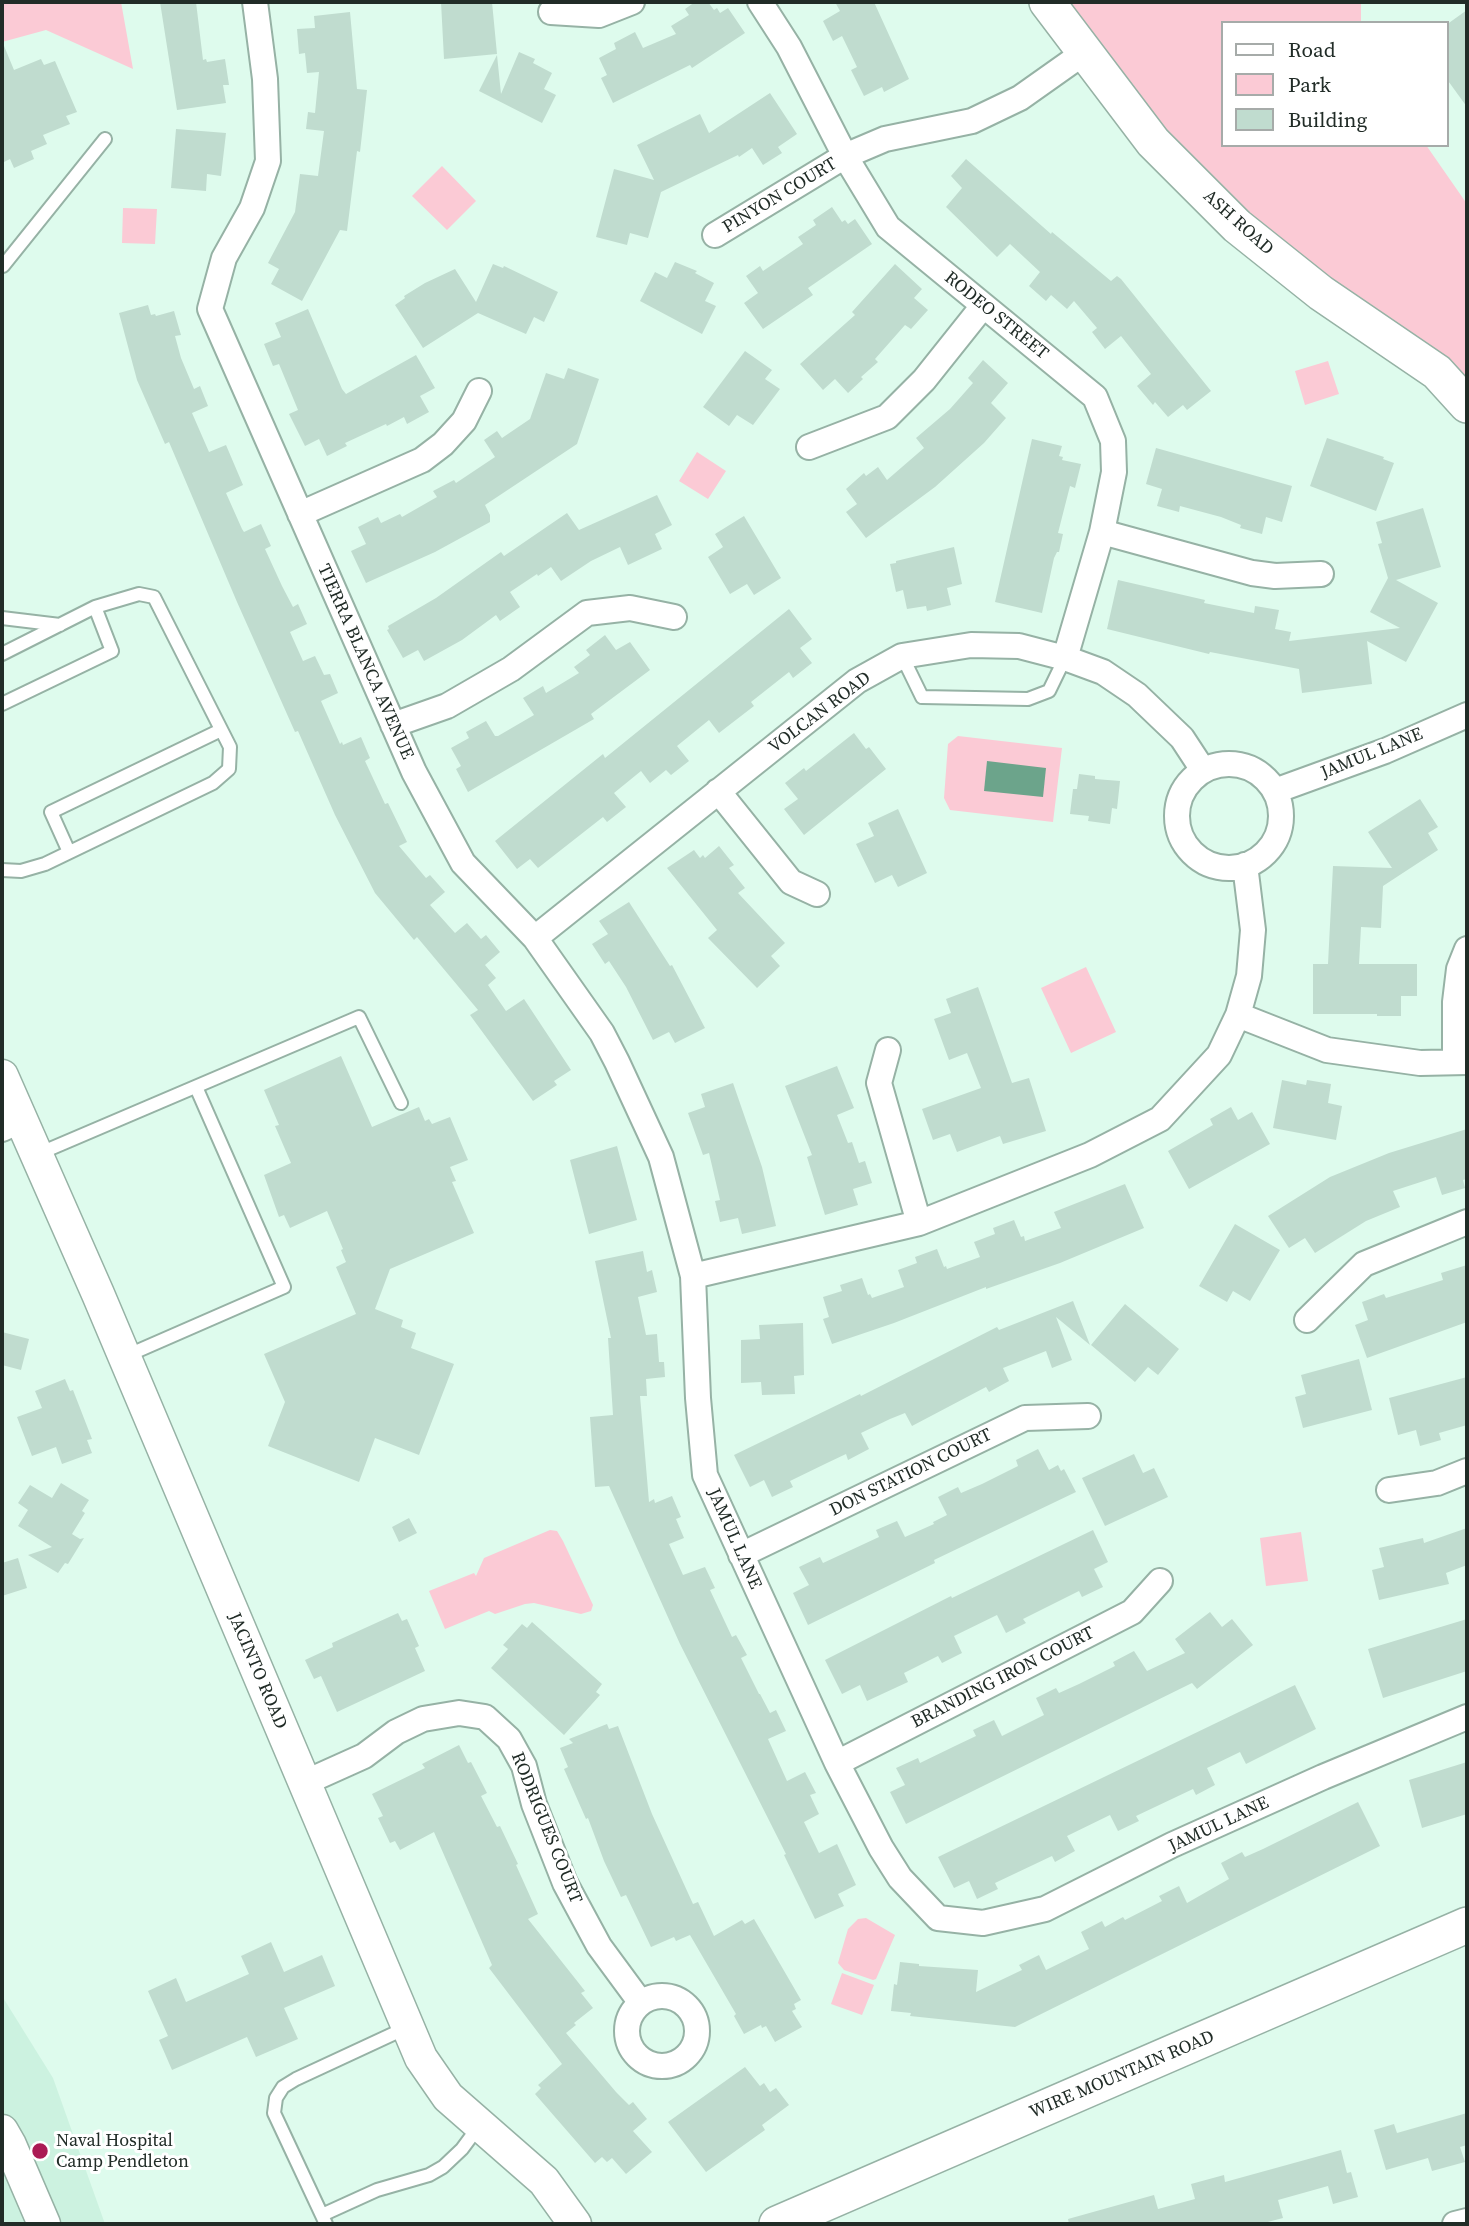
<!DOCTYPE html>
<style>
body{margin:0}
#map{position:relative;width:1469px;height:2226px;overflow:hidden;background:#defbed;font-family:"Source Serif 4",serif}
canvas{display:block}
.frame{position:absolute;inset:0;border:4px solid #212c27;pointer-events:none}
.legend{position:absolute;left:1221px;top:21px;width:228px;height:126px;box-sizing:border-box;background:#fff;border:2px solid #a6aba9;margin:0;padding:9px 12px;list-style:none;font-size:21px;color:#212c27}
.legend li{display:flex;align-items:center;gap:14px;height:35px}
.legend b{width:35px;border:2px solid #a6aba9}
</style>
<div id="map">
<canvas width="1469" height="2226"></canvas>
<div class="frame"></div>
<ul class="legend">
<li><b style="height:9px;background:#fff"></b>Road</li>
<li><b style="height:19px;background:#fbcad5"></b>Park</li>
<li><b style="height:19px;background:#c0dccf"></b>Building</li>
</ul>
</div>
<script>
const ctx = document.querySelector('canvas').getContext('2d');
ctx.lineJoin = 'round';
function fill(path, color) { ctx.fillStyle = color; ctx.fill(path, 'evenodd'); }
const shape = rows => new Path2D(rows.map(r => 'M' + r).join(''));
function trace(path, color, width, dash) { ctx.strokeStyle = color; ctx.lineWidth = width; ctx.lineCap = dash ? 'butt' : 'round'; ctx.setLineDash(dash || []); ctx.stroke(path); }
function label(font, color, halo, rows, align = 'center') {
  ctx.font = font + ' "Source Serif 4",serif'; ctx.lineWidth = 6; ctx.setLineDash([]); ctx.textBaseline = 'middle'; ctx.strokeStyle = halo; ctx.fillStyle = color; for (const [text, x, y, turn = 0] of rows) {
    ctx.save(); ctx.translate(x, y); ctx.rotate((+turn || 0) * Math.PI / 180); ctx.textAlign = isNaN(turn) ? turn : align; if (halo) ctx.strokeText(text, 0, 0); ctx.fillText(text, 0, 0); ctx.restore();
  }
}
fill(shape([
 [2,1996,53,2078,105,2224,2,2224]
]), '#ccf2e0');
fill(shape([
 [2,2,121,2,133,69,46,30,2,42],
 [1027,2,1361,2,1361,23,1222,23,1222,145,1426,145,1467,204,1467,405,1321,293,1085,52],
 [442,166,476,201,447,230,412,196],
 [123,208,157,209,155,244,122,243],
 [1328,361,1339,394,1305,405,1295,371],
 [697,452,726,471,708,499,679,481],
 [958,736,1062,748,1053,822,950,810,944,798,948,744],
 [1086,967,1116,1032,1071,1053,1041,988],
 [550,1530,557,1531,563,1541,593,1605,591,1611,581,1614,534,1603,525,1604,495,1614,489,1611,445,1629,429,1591,474,1573,476,1576,484,1558],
 [1301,1532,1308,1581,1266,1586,1260,1538],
 [866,1918,895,1935,876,1979,873,1980,844,1970,838,1963,848,1929,858,1919],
 [842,1973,874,1985,862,2015,831,2004]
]), '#fbcad5');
fill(shape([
 [987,761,1046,768,1043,797,984,791]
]), '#6ca48b');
fill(shape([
 [160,2,196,2,203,60,206,59,207,62,225,59,229,85,223,85,226,103,177,110],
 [441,2,492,2,497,54,444,59],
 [695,2,708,2,714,10,717,8,720,13,728,8,745,33,692,68,690,65,613,103,601,78,607,75,599,58,616,49,614,43,635,32,643,48,676,34,671,26,689,15,685,9],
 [835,2,874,2,909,79,884,92,882,87,864,96,851,70,857,67,842,36,833,41,823,21,840,11],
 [1467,10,1467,107,1446,78,1446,25],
 [350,12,357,89,367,90,360,152,357,151,347,231,340,230,302,301,271,284,279,269,268,263,295,212,300,174,318,176,324,131,306,129,308,112,315,113,319,72,307,73,305,53,299,54,297,29,315,28,314,16],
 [2,41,14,70,41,59,44,65,55,61,77,112,66,116,70,124,43,135,47,144,31,151,34,159,14,168,10,159,2,163],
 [519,52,535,59,533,63,552,73,544,89,556,95,542,123,479,91,497,55,501,94],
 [770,93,797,134,778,147,782,153,763,165,752,148,739,157,738,155,661,192,648,238,630,233,627,245,596,237,614,169,654,180,637,145,700,114,709,133],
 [176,129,226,133,221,176,207,174,206,191,171,188],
 [966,159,1051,234,1052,232,1111,281,1117,276,1121,279,1211,391,1187,410,1183,405,1168,417,1155,402,1153,405,1137,386,1151,374,1121,336,1105,349,1092,332,1097,328,1074,301,1067,309,1051,295,1046,301,1029,286,1040,272,1010,244,997,257,946,207,962,188,951,176],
 [832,207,842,222,845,220,848,224,855,219,872,244,808,288,813,295,763,329,744,303,758,293,746,276,760,266,763,271,803,244,798,237,816,225,813,220],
 [675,262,697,271,695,273,714,283,705,301,716,306,702,334,640,301,655,272,667,278],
 [493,264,503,268,504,266,558,292,544,322,534,317,526,334,478,313,423,348,395,305,405,298,404,296,425,283,455,269,476,302],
 [895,264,922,289,914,298,928,310,911,329,905,325,875,359,878,362,861,377,863,379,848,393,835,379,823,390,800,364,855,315,852,312],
 [148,305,151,315,155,314,156,316,174,311,181,335,175,336,181,358,194,389,200,386,208,406,192,413,209,452,226,445,243,485,226,493,242,529,244,532,261,524,271,546,265,549,282,586,293,607,298,604,307,624,290,632,303,661,315,656,324,675,330,674,338,693,321,701,340,744,342,742,343,745,361,737,370,758,365,761,385,804,388,803,407,842,399,846,426,878,430,875,445,892,430,905,455,933,467,923,481,939,486,935,500,952,485,965,496,978,488,985,506,1011,524,999,571,1070,554,1081,557,1085,533,1101,470,1015,478,1010,417,937,414,940,375,893,335,815,298,731,295,732,237,602,169,442,165,444,137,380,119,313],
 [308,309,342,389,346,394,416,355,435,388,420,396,429,412,407,424,404,417,387,426,386,424,345,443,347,446,327,456,319,439,305,446,289,414,298,410,279,364,273,366,264,344,281,337,275,323],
 [745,351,772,370,765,379,780,389,753,425,737,415,729,426,703,407],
 [983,360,1008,383,991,403,1006,418,984,443,935,487,866,538,846,512,857,504,846,489,864,473,866,476,878,467,887,480,924,448,916,438,950,409,973,383,968,378],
 [568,368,599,379,577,444,485,505,490,515,490,522,435,552,366,583,351,551,366,544,358,527,378,517,381,523,400,514,402,517,437,497,433,491,454,480,456,483,495,457,484,440,497,431,502,438,530,419,546,373,564,379],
 [1327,438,1384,457,1383,459,1394,463,1376,511,1310,486],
 [1032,439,1062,446,1059,456,1063,457,1062,460,1081,464,1075,488,1070,486,1058,533,1063,534,1059,552,1057,552,1054,558,1042,613,995,602],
 [1156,448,1292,486,1282,522,1266,517,1262,534,1240,528,1241,525,1221,517,1180,506,1179,512,1157,506,1162,489,1146,484],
 [657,495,672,525,655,534,662,549,628,565,620,547,591,561,561,581,551,567,538,576,537,574,510,592,520,607,500,621,496,615,462,640,424,661,418,650,403,658,387,630,389,629,388,626,436,598,501,552,504,556,567,513,579,530],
 [1423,508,1441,567,1396,580,1438,603,1406,662,1367,641,1372,684,1302,693,1299,669,1210,652,1209,654,1107,629,1118,580,1205,600,1204,603,1254,613,1255,606,1279,610,1275,629,1291,632,1289,641,1400,628,1370,612,1388,578,1378,544,1382,543,1376,522],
 [744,516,781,578,754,595,747,584,730,594,708,557,723,547,715,534],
 [954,547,962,584,947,588,951,605,927,611,926,606,907,609,903,590,896,592,890,564,896,563,896,561],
 [789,609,812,639,800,648,812,663,793,678,789,672,751,702,754,706,719,733,709,720,677,746,689,761,671,775,666,770,650,783,641,771,614,793,626,807,607,822,603,817,538,868,530,859,517,869,495,841,603,754,605,758],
 [605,635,616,650,630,642,650,670,591,714,594,719,468,792,456,769,461,766,451,748,469,738,466,732,486,721,495,736,498,736,534,715,523,698,543,686,546,693,579,673,574,667,590,655,586,650],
 [854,733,866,749,869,747,886,769,804,835,784,809,798,799,785,783,804,768,806,771],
 [1079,774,1095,776,1095,779,1120,781,1117,809,1112,808,1110,824,1088,821,1089,816,1070,814,1073,789,1077,789],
 [1420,799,1438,827,1428,833,1438,850,1383,886,1381,928,1361,927,1359,964,1417,964,1417,996,1401,996,1401,1016,1377,1016,1377,1014,1313,1014,1313,964,1328,964,1333,866,1392,868,1368,832],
 [898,809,927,873,898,887,892,875,875,883,856,844,874,836,868,823],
 [719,846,734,865,729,868,745,888,738,893,785,943,771,956,780,966,757,988,708,938,717,930,667,868,694,850,700,858,703,855,705,858],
 [629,902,670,966,672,965,705,1028,675,1043,669,1032,653,1040,626,987,609,961,605,964,592,944,608,934,599,921],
 [978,987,1012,1083,1029,1078,1046,1131,1003,1144,1000,1136,957,1152,950,1134,933,1140,922,1109,981,1088,967,1053,949,1060,934,1019,951,1013,946,999],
 [341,1056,372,1127,419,1107,425,1121,429,1119,432,1124,450,1117,468,1160,450,1167,456,1181,452,1182,474,1233,390,1269,375,1309,403,1320,401,1327,416,1333,411,1348,454,1364,419,1455,375,1438,359,1482,268,1446,285,1402,264,1354,356,1314,336,1267,346,1262,341,1250,343,1249,327,1211,290,1228,284,1215,279,1217,264,1175,291,1163,275,1126,279,1125,264,1090],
 [837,1066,854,1108,837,1115,848,1143,852,1142,859,1163,865,1161,872,1183,853,1189,858,1205,825,1215,807,1157,812,1155,785,1086],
 [1282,1080,1306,1085,1307,1080,1331,1084,1328,1103,1342,1106,1336,1140,1273,1128],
 [733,1083,762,1167,776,1226,742,1234,738,1218,720,1222,715,1201,720,1200,709,1153,703,1155,688,1113,705,1107,701,1094],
 [1231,1107,1238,1120,1252,1112,1270,1144,1189,1189,1168,1151,1213,1125,1210,1119],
 [1467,1129,1467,1179,1463,1180,1465,1188,1442,1195,1436,1177,1393,1191,1400,1207,1366,1221,1315,1253,1305,1238,1289,1248,1268,1216,1330,1177,1389,1153],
 [617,1146,637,1220,589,1234,570,1160],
 [1125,1184,1144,1228,1060,1263,986,1289,986,1287,894,1323,832,1344,823,1319,829,1317,823,1297,842,1291,840,1285,862,1278,868,1295,870,1294,872,1298,904,1287,898,1270,917,1263,915,1257,937,1249,944,1267,946,1266,947,1269,980,1257,974,1242,995,1234,993,1228,1014,1220,1021,1237,1024,1236,1025,1241,1061,1228,1054,1212],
 [1235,1224,1280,1250,1250,1301,1233,1291,1227,1302,1199,1286],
 [643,1251,647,1272,652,1270,657,1292,638,1297,646,1335,657,1334,659,1362,664,1362,665,1377,646,1379,647,1396,640,1396,649,1502,654,1499,655,1503,672,1496,681,1517,676,1519,684,1538,669,1544,683,1575,705,1567,715,1588,710,1590,732,1637,736,1635,747,1655,741,1658,759,1694,760,1694,770,1713,776,1710,786,1731,768,1739,787,1781,805,1772,816,1793,810,1795,819,1814,804,1822,819,1853,837,1844,856,1885,838,1894,844,1906,815,1919,784,1855,786,1854,680,1644,609,1486,595,1487,590,1417,613,1415,608,1338,611,1338,595,1261],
 [1467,1265,1467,1322,1367,1358,1355,1325,1368,1320,1362,1302,1384,1294,1386,1298,1443,1280,1441,1273],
 [1073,1301,1090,1345,1056,1317,1072,1360,1052,1368,1046,1351,1003,1368,1009,1381,989,1392,986,1387,912,1426,905,1413,890,1419,861,1433,869,1449,848,1460,846,1454,827,1463,790,1481,793,1487,772,1497,764,1480,750,1487,734,1455,860,1394,861,1396,997,1327,999,1330],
 [1125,1304,1179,1349,1158,1375,1148,1367,1135,1382,1091,1345],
 [803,1323,804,1375,794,1376,795,1394,762,1395,761,1382,741,1383,741,1340,760,1339,759,1325],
 [2,1332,29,1339,21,1370,2,1365],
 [1359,1359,1372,1410,1303,1428,1295,1397,1306,1394,1301,1375],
 [1467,1377,1467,1425,1439,1433,1441,1440,1420,1446,1416,1430,1398,1435,1389,1398],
 [65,1379,70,1391,73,1390,92,1439,87,1440,92,1453,62,1464,56,1447,32,1456,17,1417,42,1408,35,1391],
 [1038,1449,1049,1470,1058,1465,1061,1471,1064,1469,1076,1492,934,1560,935,1563,808,1625,793,1593,809,1585,799,1567,820,1557,823,1563,879,1537,876,1530,897,1521,905,1537,934,1524,933,1522,947,1515,938,1497,958,1487,961,1493,982,1484,1018,1466,1016,1460],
 [1134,1454,1143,1473,1154,1468,1168,1497,1105,1526,1082,1478],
 [61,1483,89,1500,82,1511,85,1513,72,1534,80,1539,84,1538,68,1564,65,1563,58,1573,28,1555,52,1547,18,1526,28,1510,18,1503,30,1485,52,1498],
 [409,1518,417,1533,399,1542,392,1527],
 [1467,1528,1467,1565,1446,1573,1449,1584,1379,1600,1372,1570,1384,1567,1379,1548,1423,1538,1424,1543],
 [1093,1530,1108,1562,1094,1569,1103,1587,1082,1597,1079,1591,1023,1619,1026,1623,1006,1633,997,1615,954,1636,962,1653,942,1663,938,1656,904,1673,908,1682,867,1701,860,1685,842,1694,825,1660,951,1596,952,1598],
 [18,1558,27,1588,2,1596,2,1563],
 [1210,1612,1222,1627,1232,1619,1253,1645,1197,1689,1192,1683,906,1824,890,1792,905,1785,896,1768,918,1758,920,1763,955,1746,976,1736,973,1730,994,1720,1002,1736,1044,1715,1036,1698,1056,1688,1059,1693,1079,1684,1115,1666,1113,1662,1134,1651,1147,1671,1185,1653,1175,1639],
 [398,1613,402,1621,407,1619,419,1646,415,1648,425,1671,337,1712,321,1676,314,1679,305,1660,333,1647,332,1643],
 [1467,1619,1467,1671,1383,1698,1368,1649],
 [532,1622,602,1684,596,1692,600,1695,564,1735,491,1668,508,1649,503,1645,522,1624,527,1628],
 [1295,1685,1316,1729,1246,1764,1240,1752,1207,1768,1215,1785,1196,1795,1193,1789,1136,1816,1139,1821,1118,1831,1110,1815,1067,1836,1075,1851,1055,1862,1052,1856,995,1883,998,1889,977,1899,969,1881,954,1888,938,1857],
 [607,1724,609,1729,618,1726,652,1814,693,1904,698,1902,714,1936,742,1920,745,1924,754,1919,801,2000,794,2004,796,2009,792,2011,802,2027,775,2042,766,2026,762,2028,761,2025,744,2034,734,2016,736,2014,690,1935,676,1941,674,1937,651,1947,626,1895,621,1897,604,1861,588,1818,586,1819,564,1769,568,1767,560,1748,573,1743,569,1739],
 [459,1745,468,1763,471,1762,487,1793,481,1796,497,1827,500,1826,518,1864,516,1865,538,1914,528,1919,585,1991,581,1993,593,2008,574,2023,576,2025,566,2033,616,2092,629,2105,633,2102,647,2119,633,2131,652,2152,626,2174,612,2158,607,2162,602,2157,595,2163,535,2094,541,2088,538,2085,562,2064,489,1968,492,1965,434,1832,400,1850,395,1841,390,1843,378,1818,383,1816,372,1794,425,1768,422,1764],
 [1467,1762,1467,1814,1422,1828,1409,1780],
 [1358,1802,1380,1846,1015,2027,910,2016,911,2013,891,2011,894,1984,897,1985,900,1962,919,1964,919,1966,978,1970,976,1992,1022,1970,1019,1965,1039,1955,1046,1970,1089,1949,1081,1932,1102,1921,1105,1927,1123,1917,1125,1920,1162,1901,1159,1896,1179,1886,1187,1903,1229,1879,1221,1863,1242,1852,1245,1857,1263,1849],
 [271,1942,284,1972,322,1955,335,1986,284,2008,298,2039,256,2057,247,2037,172,2070,159,2040,168,2036,148,1991,176,1978,186,2002,249,1974,241,1956],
 [745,2067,760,2086,764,2083,770,2092,776,2088,789,2105,762,2125,765,2130,706,2172,668,2122],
 [1467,2113,1467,2145,1460,2147,1465,2162,1432,2171,1428,2158,1386,2170,1374,2130,1394,2124,1397,2133],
 [1341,2150,1347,2173,1351,2172,1358,2197,1333,2204,1328,2186,1278,2200,1283,2218,1260,2224,1069,2224,1068,2219,1154,2195,1158,2209,1195,2199,1191,2184,1224,2175,1225,2182]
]), '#c0dccf');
const service = shape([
 [3,266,105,139],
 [2,618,60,625],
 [2,654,95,607,139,594,154,597,230,747,229,769,213,783,45,864,21,871,2,870],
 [902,656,922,697,1028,699,1049,691,1065,658],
 [2,704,112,651,95,607],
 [69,852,51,812,221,730],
 [38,1154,359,1017,401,1103],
 [126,1356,284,1287,196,1087],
 [322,2215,377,2190,429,2175,443,2167,462,2149,479,2126],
 [326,2224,274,2113,276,2098,283,2087,296,2079,408,2027]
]);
const minor = shape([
 [255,2,265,79,268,161,252,208,224,258,210,309,414,772,463,863,535,938,602,1033,617,1062,661,1157,693,1276],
 [760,2,789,47,845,156,888,227,1095,397,1113,441,1114,472,1102,532,1065,658],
 [551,12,599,15,632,2],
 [715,235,845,156,885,139,972,121,1020,98,1085,52],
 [809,447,887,417,924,380,983,306],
 [300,514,422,460,443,444,464,421,479,391],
 [1102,532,1252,573,1275,576,1321,574],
 [393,725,447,706,511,669,587,613,630,608,674,617],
 '1177 816a52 52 0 1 1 104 0a52 52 0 1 1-104 0Z',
 [718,791,791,882,817,894],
 [1275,791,1385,751,1467,715],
 [1245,865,1253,930,1249,976,1238,1015,1219,1055,1160,1119,1090,1155,919,1223,693,1276,698,1398,705,1475,837,1763,881,1848,900,1878,938,1918,983,1923,1045,1909,1172,1845,1323,1777,1467,1717],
 [535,938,857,681,902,656,971,645,1019,646,1065,658,1103,672,1137,695,1182,738,1203,770],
 [1238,1015,1327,1050,1420,1063,1467,1062],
 [888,1050,879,1083,919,1223],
 [1455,1062,1455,1002,1459,969,1467,949],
 [2,1129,22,1120],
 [1307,1320,1364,1264,1467,1222],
 [1389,1490,1437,1483,1467,1471],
 [741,1555,1025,1418,1088,1416],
 [837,1763,1132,1612,1160,1581],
 [304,1783,364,1756,396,1732,423,1719,459,1713,485,1717,509,1739,524,1766,534,1804,565,1883,599,1946,641,2003],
 '627 2031a35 35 0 1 1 70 0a35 35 0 1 1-70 0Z',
 [1455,2224,1467,2221]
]);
const tertiary = shape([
 [2,1076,98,1294,421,2058,448,2097,544,2181,575,2224],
 [2,2131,10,2145,44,2224]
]);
const secondary = shape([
 [1047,2,1153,142,1237,226,1321,293,1437,372,1467,405],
 [777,2224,1467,1925]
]);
trace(service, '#96b2a5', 16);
trace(minor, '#96b2a5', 28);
trace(tertiary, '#96b2a5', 35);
trace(secondary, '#96b2a5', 38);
trace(service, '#fff', 12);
trace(minor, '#fff', 24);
trace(tertiary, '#fff', 32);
trace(secondary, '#fff', 35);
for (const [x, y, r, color] of [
 [40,2151,9,"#ab1b55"]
]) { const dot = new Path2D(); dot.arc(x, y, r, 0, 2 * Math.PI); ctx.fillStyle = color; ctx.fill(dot); trace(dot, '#fff', 2.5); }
label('18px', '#212c27', '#fff', [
 ["PINYON COURT",780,196,-31],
 ["ASH ROAD",1238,223,42],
 ["RODEO STREET",996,316,39],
 ["TIERRA BLANCA AVENUE",365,662,66],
 ["VOLCAN ROAD",820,713,-37],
 ["JAMUL LANE",1372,754,-22],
 ["DON STATION COURT",911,1473,-26],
 ["JAMUL LANE",734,1539,66],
 ["JACINTO ROAD",257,1671,67],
 ["BRANDING IRON COURT",1003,1678,-27],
 ["JAMUL LANE",1219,1825,-25],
 ["RODRIGUES COURT",546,1828,68],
 ["WIRE MOUNTAIN ROAD",1122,2075,-23]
]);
label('18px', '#212c27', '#fff', [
 ["Naval Hospital",56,2141],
 ["Camp Pendleton",56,2162]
], 'left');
</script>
